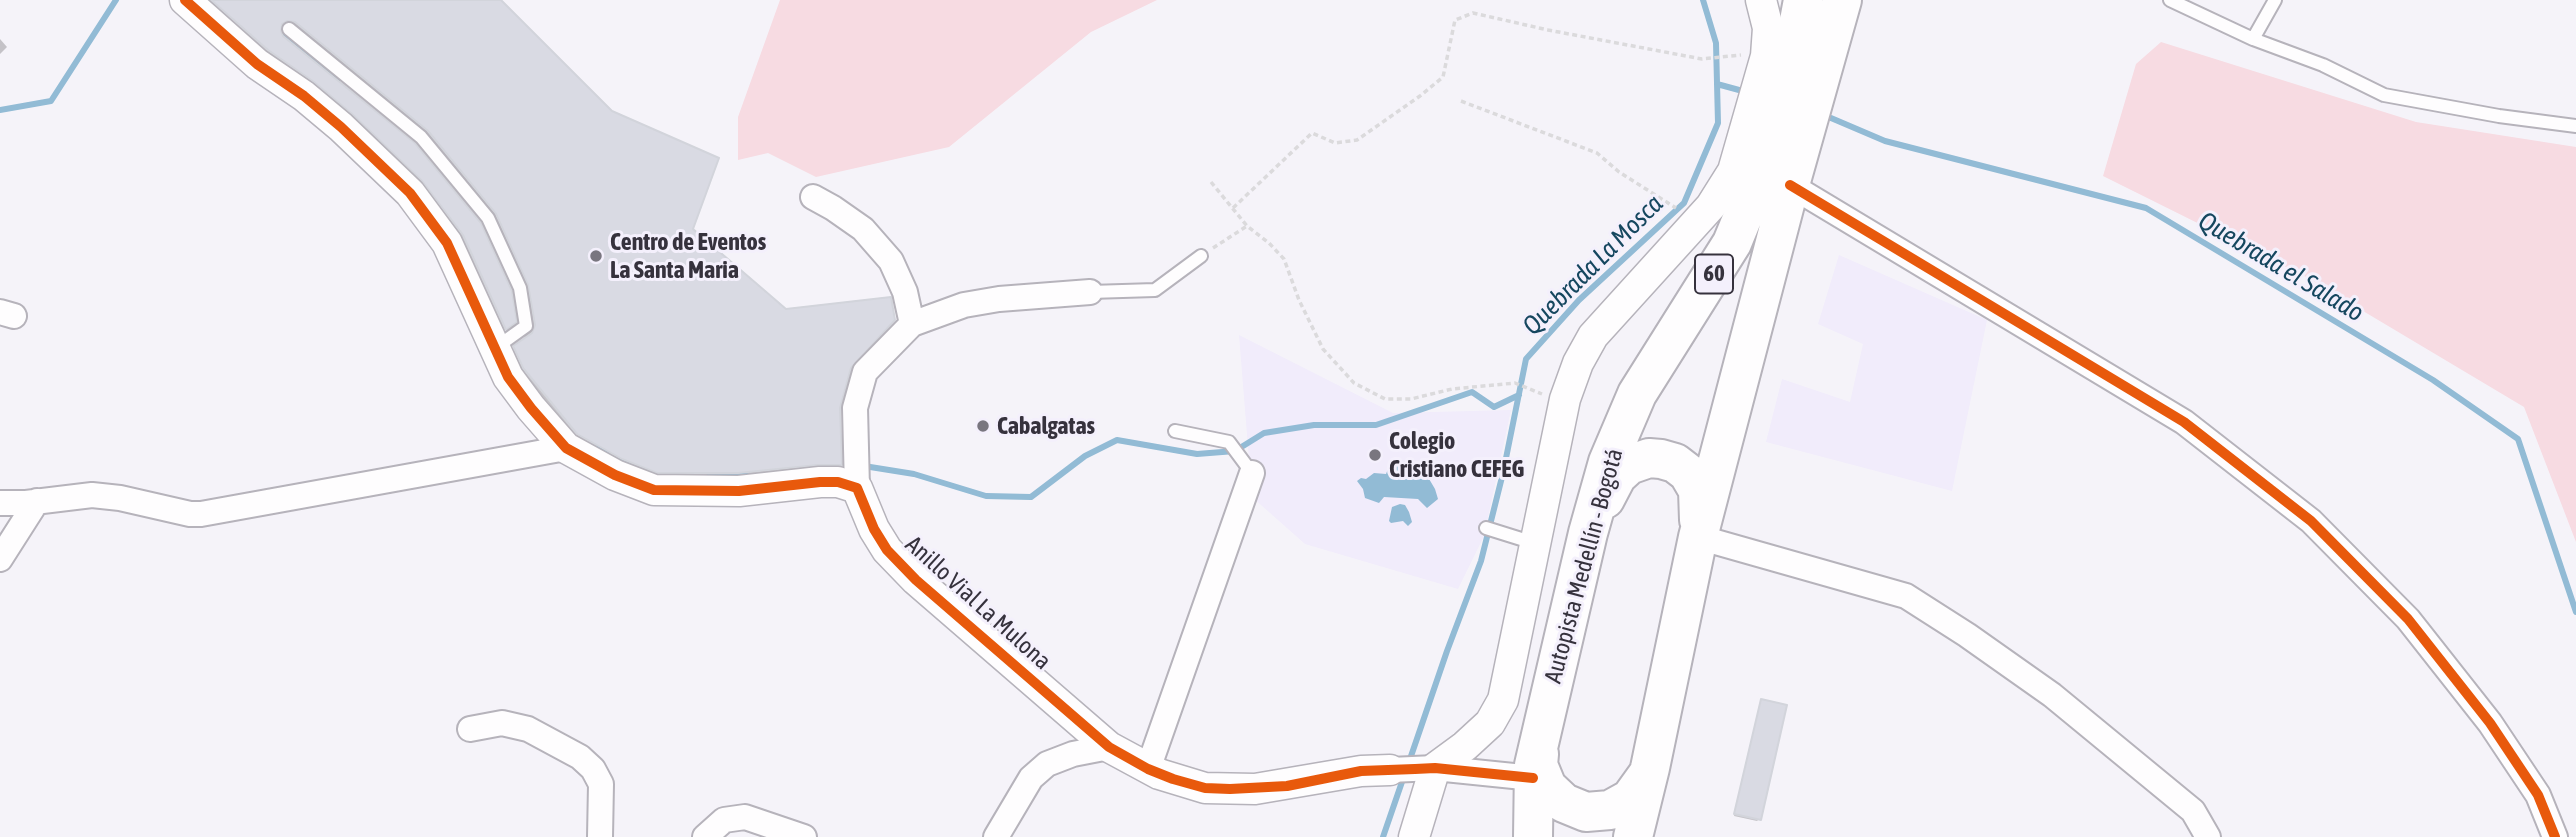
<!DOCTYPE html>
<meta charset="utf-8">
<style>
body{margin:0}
canvas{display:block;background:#f5f3f9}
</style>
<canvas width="2576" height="837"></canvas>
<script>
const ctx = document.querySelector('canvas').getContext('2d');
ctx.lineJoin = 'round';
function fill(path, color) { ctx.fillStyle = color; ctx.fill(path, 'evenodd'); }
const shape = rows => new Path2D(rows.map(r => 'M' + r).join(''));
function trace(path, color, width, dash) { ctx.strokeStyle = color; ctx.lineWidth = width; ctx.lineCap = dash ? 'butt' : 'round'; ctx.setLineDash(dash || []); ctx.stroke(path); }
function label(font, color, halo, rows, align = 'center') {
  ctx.font = font + ' "Asap Condensed",sans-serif'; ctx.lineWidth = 6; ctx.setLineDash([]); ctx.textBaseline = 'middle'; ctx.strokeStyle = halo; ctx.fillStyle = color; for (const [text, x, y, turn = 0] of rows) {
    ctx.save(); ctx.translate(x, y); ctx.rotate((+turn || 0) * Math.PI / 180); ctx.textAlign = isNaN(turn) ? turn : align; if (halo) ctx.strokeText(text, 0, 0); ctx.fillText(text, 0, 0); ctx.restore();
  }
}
fill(shape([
 [1839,255,1987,320,1952,491,1766,442,1782,379,1850,402,1863,344,1818,324],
 [1239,335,1393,413,1511,410,1484,536,1458,589,1305,544,1252,497]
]), '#f1ecfb');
fill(shape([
 [780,0,1157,0,1091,32,949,147,816,177,768,153,738,160,738,117],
 [2161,42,2416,122,2576,147,2576,542,2524,407,2306,277,2103,176,2136,64]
]), '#f7dbe2');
fill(shape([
 [1396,459,1422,467,1435,489,1438,499,1427,508,1418,499,1384,497,1379,503,1365,498,1363,489,1357,481,1361,478,1366,479,1374,473,1386,474,1390,464],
 [1400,504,1405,505,1409,512,1412,522,1408,526,1403,521,1391,523,1389,521,1392,507]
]), '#92bbd5');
fill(shape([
 [190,0,502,0,502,4,691,230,849,367,838,408,840,464,830,474,647,482,567,444,504,358,523,341,525,336,519,295,486,225,418,141,284,32,278,31,282,37,414,144,515,321,495,338,453,246],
 [0,39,7,47,0,54],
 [1761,701,1759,819,1757,821,1734,816]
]), '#0003');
trace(shape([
 [277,32,337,80],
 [1717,84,1739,90],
 [0,110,51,101,116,0],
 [1831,118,1885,141,2146,208,2433,380,2518,439,2576,612],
 [597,441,603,450,616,449,632,470,656,470],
 [864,466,914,474,986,496,1031,497,1085,456,1117,440,1197,454,1235,451,1264,433,1314,425,1376,425,1472,392,1494,407,1519,395],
 [708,472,740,477,750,468],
 [1409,762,1447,651,1481,561,1503,473,1526,359,1579,300,1684,203,1718,123,1716,43,1703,0],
 [1383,837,1404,776]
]), '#92bbd5', 6);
const building = shape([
 [211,0,501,0,612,111,719,158,693,229,786,309,891,297,895,320,851,368,840,408,842,465,818,465,738,473,657,473,622,459,577,434,523,368,513,346,532,333,535,325,528,285,496,214,428,131,295,22,287,21,282,24,281,31,283,36,415,143,481,223,512,291,517,322,506,330,463,235,422,181,352,114,314,82,268,50,211,0],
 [1761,699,1787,705,1761,820,1734,814,1761,699]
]);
fill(building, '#d9dae3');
trace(building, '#d2d4db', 2);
const service = shape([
 [2170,0,2253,39,2275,0],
 [289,29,421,137,488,218,520,288,526,326,494,349],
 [2253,39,2323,65,2384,95,2499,116,2576,126],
 [1090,292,1155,290,1201,256],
 [1175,431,1229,442,1252,473],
 [1486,528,1534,543]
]);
const minor = shape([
 [1790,185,2184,422,2311,521,2408,619,2490,723,2538,795,2555,837],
 [813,197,833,208,863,229,891,261,905,292,912,324],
 [0,312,14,316],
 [857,488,855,408,865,372,912,324,964,305,999,299,1090,292],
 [0,503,26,503,92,495,120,498,190,514,201,514,566,448],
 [1698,537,1906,596,1967,635,2052,695,2193,811,2208,837],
 [0,559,37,501],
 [470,729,502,723,528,729,580,757,593,769,601,784,600,837],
 [1148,769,1252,473],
 [1390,770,1435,768,1533,778],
 [705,837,724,820,745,817,804,837],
 [996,837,1031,778,1047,764,1073,754,1109,747]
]);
const tertiary = shape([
 [185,0,257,64,304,96,341,127,410,193,447,243,508,377,531,408,566,448,615,475,654,490,739,491,820,482,838,482,857,488,874,529,887,550,916,580,1109,747,1159,774,1205,788,1255,789,1361,771,1390,770],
 [1414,837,1435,768,1465,746,1490,723,1503,700,1565,399,1578,363,1593,336,1711,206,1733,171,1766,56,1768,28,1761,0]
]);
const trunk = shape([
 [1605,499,1617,476,1629,465,1649,458,1661,459,1675,463,1688,473,1698,490,1699,520],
 [1539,754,1538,765,1547,787,1564,803,1586,812,1610,810,1630,799,1648,774],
 [1533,837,1534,765,1588,533,1608,462,1637,394,1732,243,1762,170,1773,134,1793,53,1803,0],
 [1633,837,1650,768,1698,537,1790,185,1842,0]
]);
trace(service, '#b6b3bb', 16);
trace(minor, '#b6b3bb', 28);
trace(tertiary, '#b6b3bb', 33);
trace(trunk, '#b6b3bb', 42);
trace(shape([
 [1461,101,1597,153,1619,172,1676,208],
 [1211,182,1247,226,1269,243,1284,259,1299,300,1323,349,1354,383,1385,399,1411,399,1452,389,1515,383,1542,394],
 [1233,208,1312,133,1335,143,1357,140,1420,96,1443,77,1455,20,1473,13,1548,30,1702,59,1741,55],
 [1213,248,1247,226]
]), '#dbdadc', 3.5, [5, 3.5]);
trace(service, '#fefdfe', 12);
trace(minor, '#fefdfe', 24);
trace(tertiary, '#fefdfe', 30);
trace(trunk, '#fefdfe', 38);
trace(shape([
 [185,0,257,64,304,96,341,127,410,193,447,243,508,377,531,408,566,448,615,475,654,490,739,491,820,482,838,482,857,488,874,529,887,550,916,580,1109,747,1148,769,1173,779,1205,788,1230,789,1287,786,1361,771,1415,769,1435,768,1533,778],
 [1790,185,2184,422,2311,521,2408,619,2490,723,2538,795,2555,837]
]), '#e8590c', 10);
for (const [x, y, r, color] of [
 [596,256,7,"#79767f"],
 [983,426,7,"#79767f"],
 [1375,455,7,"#79767f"]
]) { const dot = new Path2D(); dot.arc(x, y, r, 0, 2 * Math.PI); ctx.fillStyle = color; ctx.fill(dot); trace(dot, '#f4f0fc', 2.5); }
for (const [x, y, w] of [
 [1714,274,38]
]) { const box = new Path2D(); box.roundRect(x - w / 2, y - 19.5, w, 39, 5); ctx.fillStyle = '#f4f0fc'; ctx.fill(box); trace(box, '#36323d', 2); }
label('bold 23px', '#36323d', null, [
 ["60",1714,274]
]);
label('bold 24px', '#36323d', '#f4f0fc', [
 ["Centro de Eventos",610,242],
 ["La Santa Maria",610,270],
 ["Cabalgatas",997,426],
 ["Colegio",1389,441],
 ["Cristiano CEFEG",1389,469]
], 'left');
label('24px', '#36323d', '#f4f0fc', [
 ["Autopista Medellín - Bogotá",1584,566,-75],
 ["Anillo Vial La Mulona",978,603,42]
]);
label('italic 26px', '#16475f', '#f4f0fc', [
 ["Quebrada La Mosca",1593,265,-45],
 ["Quebrada el Salado",2281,267,31]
]);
</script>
